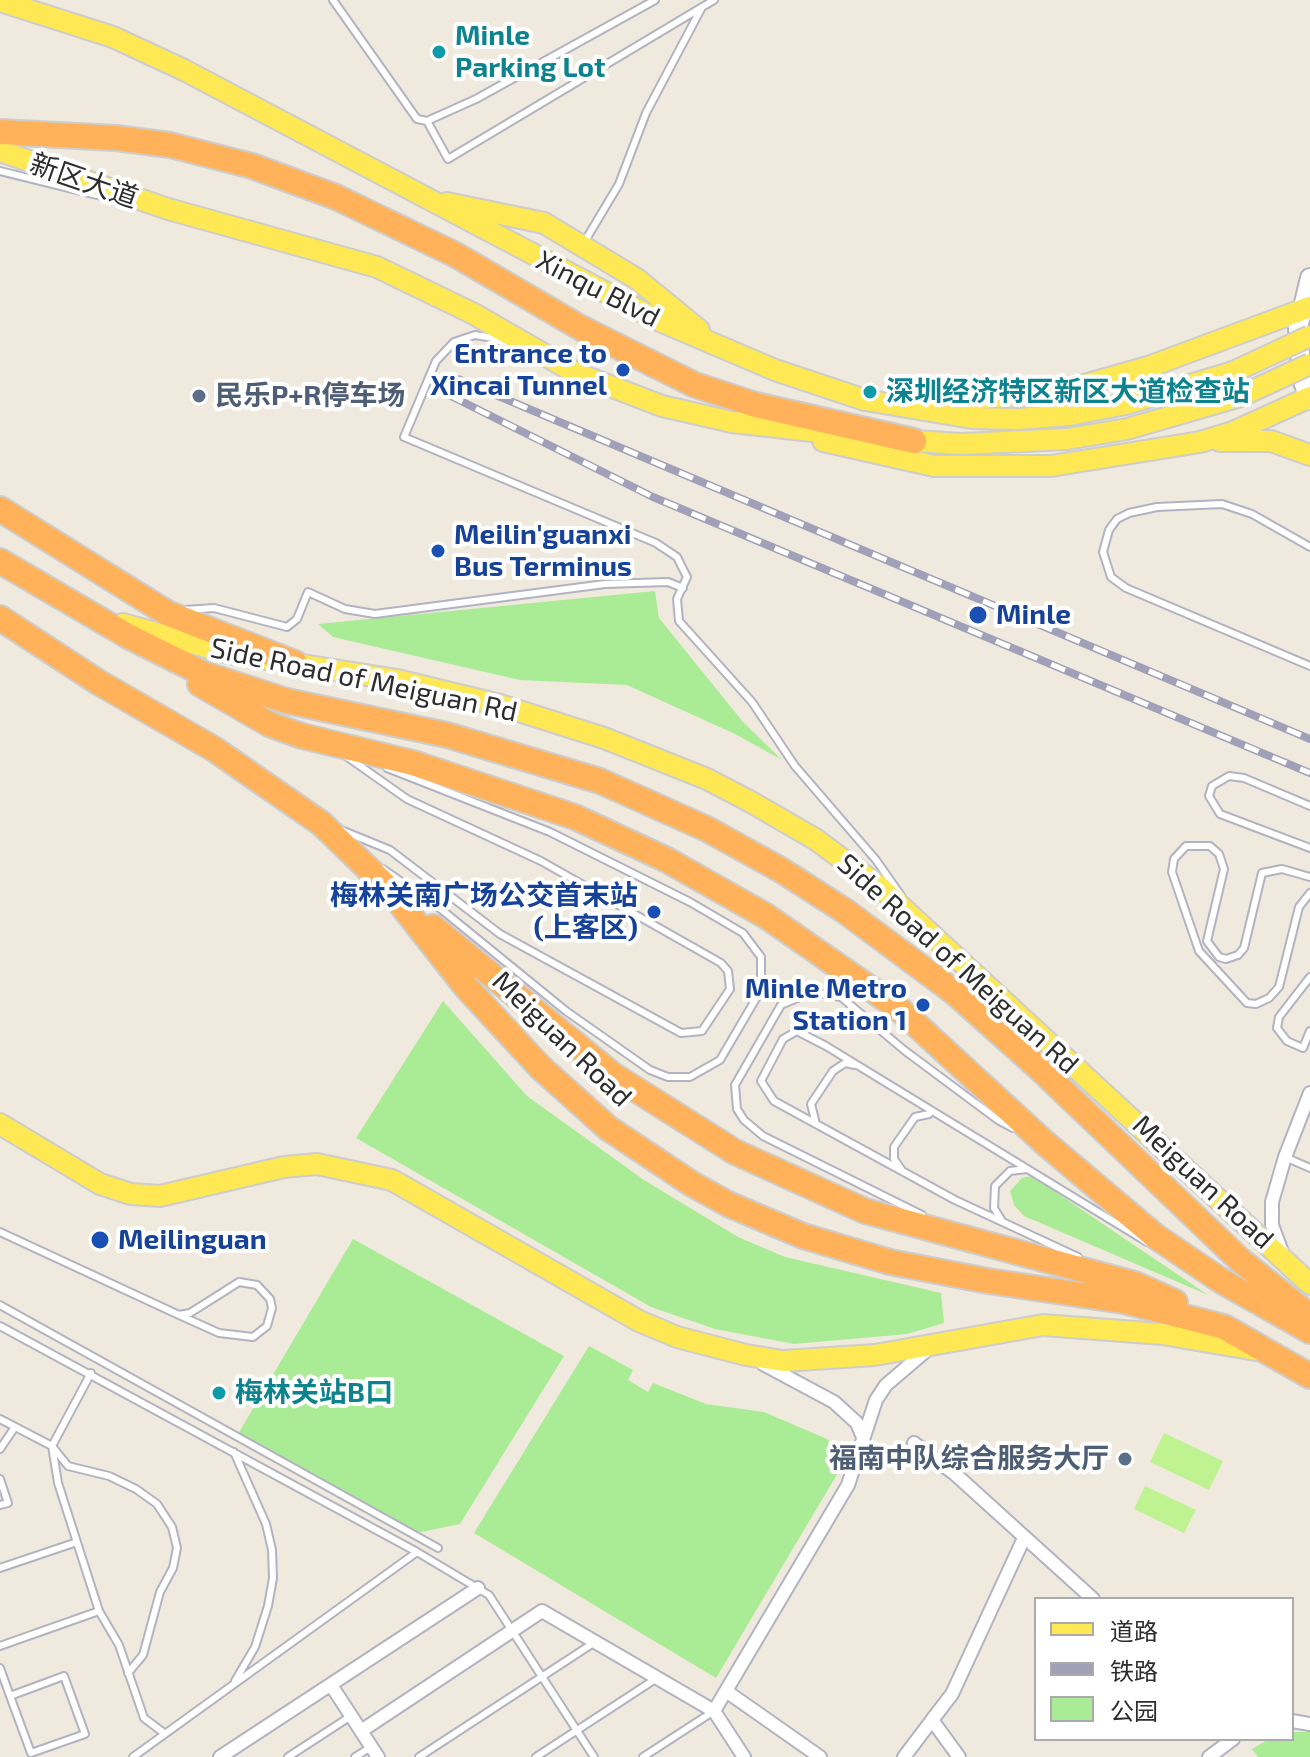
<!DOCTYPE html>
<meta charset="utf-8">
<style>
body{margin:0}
#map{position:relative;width:1310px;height:1757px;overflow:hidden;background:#f0eade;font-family:"Exo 2","Noto Sans SC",sans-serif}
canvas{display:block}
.legend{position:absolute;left:1034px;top:1597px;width:260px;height:144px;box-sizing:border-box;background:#fff;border:2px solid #ababab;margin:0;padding:10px 14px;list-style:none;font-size:24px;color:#2d2d2d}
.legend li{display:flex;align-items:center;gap:16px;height:40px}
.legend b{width:40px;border:2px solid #ababab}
</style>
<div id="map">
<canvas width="1310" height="1757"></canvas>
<ul class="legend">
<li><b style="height:10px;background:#fee854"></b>道路</li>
<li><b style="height:10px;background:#a0a1b9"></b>铁路</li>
<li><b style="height:22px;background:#aaeb96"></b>公园</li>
</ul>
</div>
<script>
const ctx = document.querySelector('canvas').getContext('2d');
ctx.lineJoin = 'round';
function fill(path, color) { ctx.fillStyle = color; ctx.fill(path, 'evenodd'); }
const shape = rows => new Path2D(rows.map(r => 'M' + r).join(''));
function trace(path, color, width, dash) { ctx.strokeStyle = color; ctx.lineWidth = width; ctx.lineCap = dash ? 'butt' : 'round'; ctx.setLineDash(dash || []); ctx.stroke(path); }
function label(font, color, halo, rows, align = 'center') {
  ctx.font = font + ' "Exo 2","Noto Sans SC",sans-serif'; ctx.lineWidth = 8; ctx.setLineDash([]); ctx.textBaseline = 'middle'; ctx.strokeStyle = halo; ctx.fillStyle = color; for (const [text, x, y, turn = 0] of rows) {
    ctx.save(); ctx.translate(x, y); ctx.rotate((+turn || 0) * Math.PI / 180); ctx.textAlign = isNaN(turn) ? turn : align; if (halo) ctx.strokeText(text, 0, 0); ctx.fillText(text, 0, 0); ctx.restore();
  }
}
fill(shape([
 [655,591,659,618,743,722,782,760,735,734,627,685,520,680,333,637,318,624],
 [443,1001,527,1096,644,1180,738,1237,785,1257,941,1293,944,1323,907,1334,794,1344,715,1329,651,1307,356,1138],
 [1031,1176,1032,1176,1208,1295,1024,1216,1014,1205,1010,1191,1022,1178],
 [353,1239,564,1356,460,1524,421,1532,410,1529,238,1434],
 [589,1346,633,1370,628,1380,648,1392,653,1383,706,1404,764,1412,827,1439,845,1461,716,1678,474,1533],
 [1292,1732,1310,1732,1310,1757,1258,1757,1252,1749,1269,1739,1292,1739]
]), '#aaeb96');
fill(shape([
 [1164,1433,1223,1461,1209,1490,1150,1462],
 [1145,1486,1196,1510,1184,1533,1134,1509]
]), '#bff391');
const lane = shape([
 [333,0,417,119,427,121,476,99,655,0],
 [427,121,448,159,714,0],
 [0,171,109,198],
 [585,241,619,184,646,113,701,9],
 [514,348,493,338,475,335,454,342,436,361,404,437,656,543,677,557,687,577,677,599,679,621,752,702,795,766,876,860,902,897],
 [1310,547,1252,514,1222,504,1157,507,1129,513,1117,519,1109,530,1103,552,1111,577,1126,588,1310,666],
 [185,610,214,608,287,627,297,619,308,592,345,609,375,614,605,584,668,582,683,588],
 [1310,806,1244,778,1229,776,1212,786,1209,796,1220,814,1310,848],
 [341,830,390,850,500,934,681,1033,702,1031,730,989,728,971,721,963,541,861,407,799,346,756],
 [383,869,442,910,566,1011,650,1070,668,1077,690,1077,720,1060,761,990,761,957,743,933,690,902,550,832,387,768],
 [1310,877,1282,869,1262,873,1244,948,1238,955,1226,959,1219,957,1207,941,1224,869,1219,854,1210,846,1186,846,1174,859,1172,872,1199,951,1247,1003,1256,1004,1269,998,1279,987,1299,907,1310,893],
 [1310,977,1279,1017,1277,1028,1287,1041,1303,1048,1310,1031],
 [816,1124,811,1104,833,1071,845,1063,855,1065],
 [1285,1157,1310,1168],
 [901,1169,894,1159,894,1147,915,1117,929,1114],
 [922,1215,763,1136,744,1120,737,1109,735,1085,781,1005,812,992,841,997,904,1050,998,1120,1013,1128],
 [1002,1221,994,1208,995,1186,1010,1171,1027,1169],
 [0,1232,179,1315],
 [1078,1257,955,1200,774,1101,761,1081,783,1039,797,1031,826,1046,1147,1242],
 [239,1282,257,1285,270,1299,272,1308,267,1326,253,1337,219,1333,179,1315,190,1313,239,1282],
 [0,1305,438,1548],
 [0,1326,417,1552,489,1595,594,1757],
 [91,1373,52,1446,58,1483,99,1611,119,1645,144,1718,164,1733],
 [0,1419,52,1446,68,1466,109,1476,136,1489,157,1504,172,1527,177,1548,173,1568,160,1592,143,1655,128,1673],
 [0,1449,15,1427],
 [234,1452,266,1524,272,1550,273,1578,268,1606,255,1647,235,1681],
 [0,1479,8,1503,0,1505],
 [0,1568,77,1542],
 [0,1646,99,1611],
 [0,1668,10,1696],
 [64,1676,85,1734,31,1753,10,1696,64,1676],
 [133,1757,417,1552],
 [288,1757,351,1716],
 [355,1757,371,1747],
 [419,1757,595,1642],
 [536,1757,657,1678],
 [643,1757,714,1711]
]);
const street = shape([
 [1282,1252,1272,1225,1272,1202,1285,1157,1310,1093],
 [763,1364,834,1402,857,1423,862,1435],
 [914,1443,955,1474,1093,1599],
 [331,1685,378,1757],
 [726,1691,820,1757],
 [714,1711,848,1485,876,1400,886,1385,927,1350],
 [932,1720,952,1694,1024,1538],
 [1292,1721,1310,1724],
 [361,1731,542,1611,714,1711,744,1757],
 [220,1757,478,1588],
 [904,1757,932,1720,959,1757],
 [1209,1757,1233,1739]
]);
const secondary = shape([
 [1310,278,1298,328,1302,379,1310,400]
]);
const primary = shape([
 [0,1,113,37,184,70,660,321,775,370,865,400,972,418,1018,419,1069,415,1126,404,1233,372],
 [0,151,168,209,377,267,474,314,576,373,662,406,732,422,847,435],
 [447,203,544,223,637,279,699,330],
 [929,402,1022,395,1084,385,1151,366,1310,307],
 [899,440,961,444,1067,439,1127,429,1241,396],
 [823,441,934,466,1051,466,1200,442,1233,432,1310,397],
 [1220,441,1271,441,1310,455],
 [123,624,228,653,397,680,500,705,604,738,707,779,751,802,815,839,880,887,1310,1284],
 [0,1124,100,1184,131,1194,160,1196,284,1167,317,1164,392,1180,639,1321,677,1337,746,1355,783,1361,875,1355,1043,1325,1162,1334,1256,1350]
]);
const highway = shape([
 [0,132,116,138,170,145,252,166,336,197,456,255,581,328,695,385,756,405,914,441],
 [0,509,167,613,295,663],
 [0,561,128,636,204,674,287,701,447,735,600,781,707,829,781,870,845,911,954,992,1037,1066,1240,1260,1310,1316],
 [0,618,98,682,214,749,322,824,389,889,467,988,540,1067,608,1128,692,1184,728,1204,803,1236,890,1262,988,1281,1123,1301,1224,1327,1310,1376],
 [200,684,269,724,302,736,413,763,575,817,667,860,766,916,897,1007,1045,1143,1155,1236,1220,1280,1310,1331],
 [433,927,613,1075,735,1152,865,1211,1135,1284,1175,1302]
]);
trace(lane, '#b2b3c2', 10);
trace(street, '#b2b3c2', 16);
trace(secondary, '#b2b3c2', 22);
trace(primary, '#cdcdcd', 24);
trace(highway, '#cdcdcd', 28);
trace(lane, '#fff', 6);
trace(street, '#fff', 12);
trace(secondary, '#fff', 18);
trace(primary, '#fee854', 20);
trace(highway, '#ffb25a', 24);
const rail = shape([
 [458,379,1310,739],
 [449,395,653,497,1310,773]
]);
trace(rail, '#a0a1b9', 8);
trace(rail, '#fff', 5, [15]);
const primaryBridge = shape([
 [1233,372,1310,336],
 [1241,396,1310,364]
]);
trace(primaryBridge, '#cdcdcd', 24, []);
trace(primaryBridge, '#fee854', 20);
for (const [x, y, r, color] of [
 [439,52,8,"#0f9aa8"],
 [623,370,8,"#1a4fb4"],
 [870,392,8,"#0f9aa8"],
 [199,396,8,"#5c6f8a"],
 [438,551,8,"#1a4fb4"],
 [978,615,10,"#1a4fb4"],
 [654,912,8,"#1a4fb4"],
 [923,1005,8,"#1a4fb4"],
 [100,1240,10,"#1a4fb4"],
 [219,1393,8,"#0f9aa8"],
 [1125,1459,8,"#5c6f8a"]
]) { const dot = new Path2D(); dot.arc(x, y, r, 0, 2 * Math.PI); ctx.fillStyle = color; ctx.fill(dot); trace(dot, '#fff', 3); }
label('bold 28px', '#0d838f', '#fff', [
 ["Minle",455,36],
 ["Parking Lot",455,68],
 ["深圳经济特区新区大道检查站",886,392],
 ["梅林关站B口",235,1393]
], 'left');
label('28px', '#2d2d2d', '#fff', [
 ["新区大道",84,181,19],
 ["Xinqu Blvd",598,289,27],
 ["Side Road of Meiguan Rd",364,680,12],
 ["Side Road of Meiguan Rd",958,964,42],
 ["Meiguan Road",562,1039,44],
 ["Meiguan Road",1203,1182,43]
]);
label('bold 28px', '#164399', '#fff', [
 ["Entrance to",607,354],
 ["Xincai Tunnel",607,386],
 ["Meilin'guanxi",454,535,"left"],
 ["Bus Terminus",454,567,"left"],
 ["Minle",996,615,"left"],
 ["梅林关南广场公交首末站",638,896],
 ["(上客区)",638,928],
 ["Minle Metro",907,989],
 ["Station 1",907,1021],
 ["Meilinguan",118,1240,"left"]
], 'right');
label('bold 28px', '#4e5e75', '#fff', [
 ["民乐P+R停车场",215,396],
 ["福南中队综合服务大厅",1109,1459,"right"]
], 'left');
</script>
